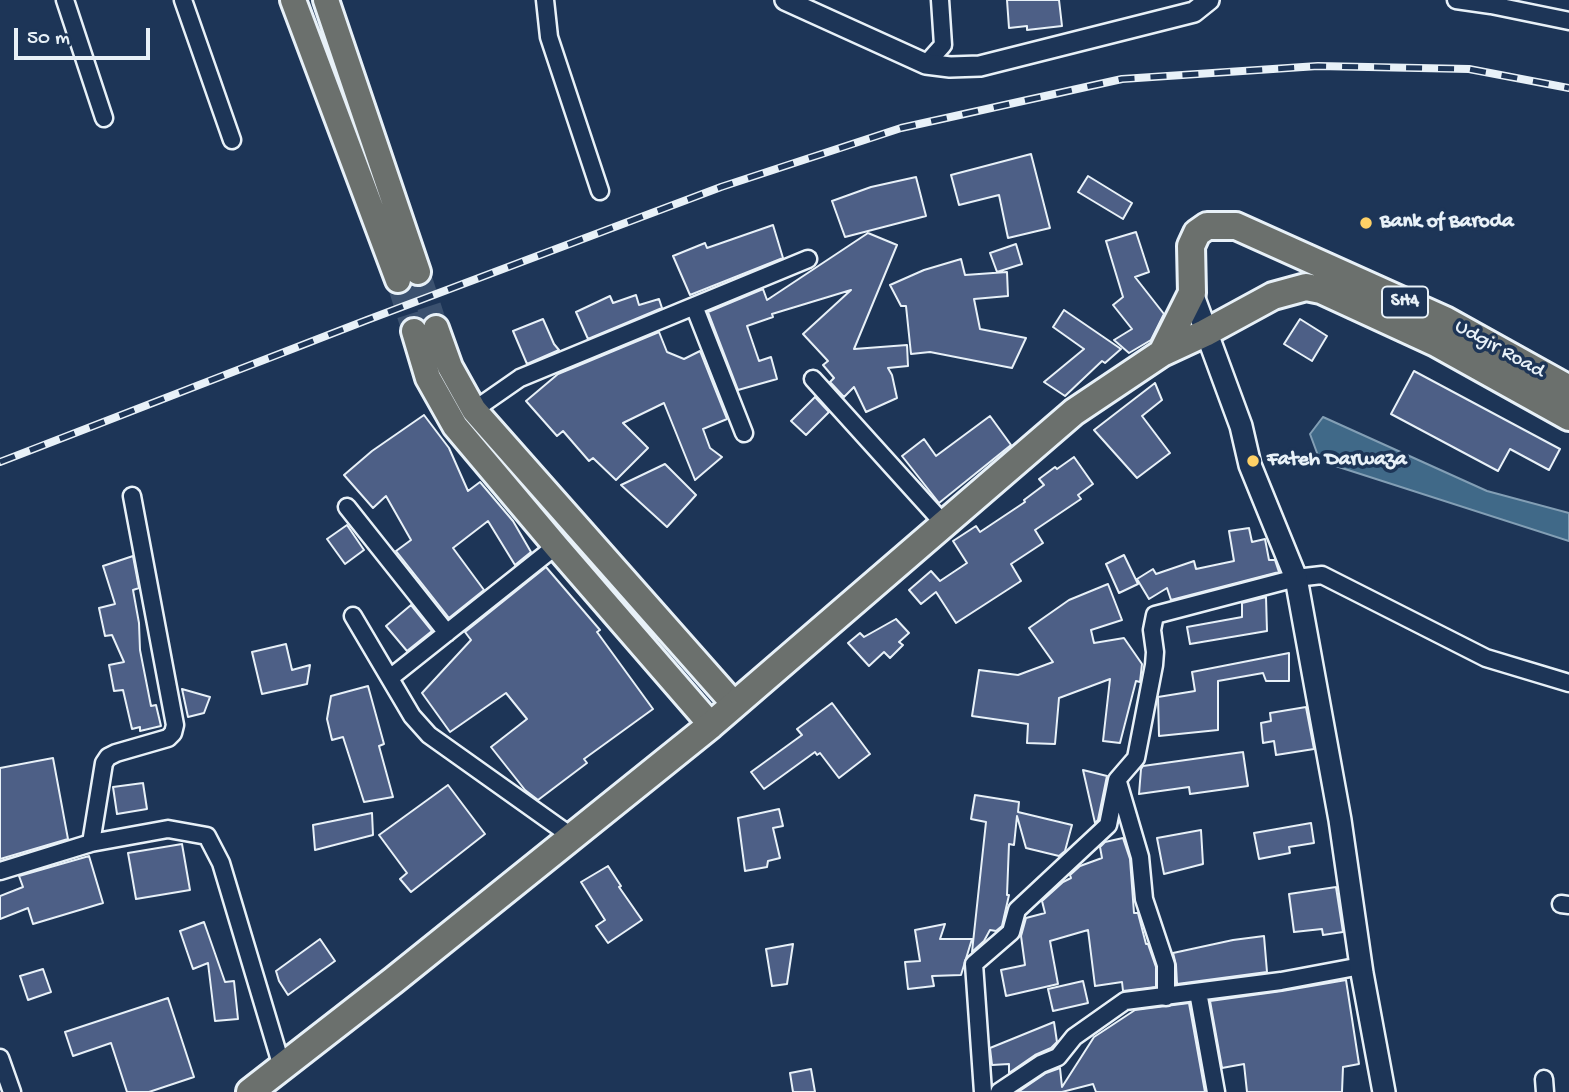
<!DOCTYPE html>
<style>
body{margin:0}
#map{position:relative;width:1569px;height:1092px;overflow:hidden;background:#1d3557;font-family:"Gochi Hand",sans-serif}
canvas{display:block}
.scale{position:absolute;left:14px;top:28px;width:136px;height:32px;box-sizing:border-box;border:4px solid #e8f1f8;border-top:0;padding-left:9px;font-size:21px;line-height:24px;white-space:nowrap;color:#e8f1f8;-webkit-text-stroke:5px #1d3557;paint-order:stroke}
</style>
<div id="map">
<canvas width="1569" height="1092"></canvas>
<div class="scale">50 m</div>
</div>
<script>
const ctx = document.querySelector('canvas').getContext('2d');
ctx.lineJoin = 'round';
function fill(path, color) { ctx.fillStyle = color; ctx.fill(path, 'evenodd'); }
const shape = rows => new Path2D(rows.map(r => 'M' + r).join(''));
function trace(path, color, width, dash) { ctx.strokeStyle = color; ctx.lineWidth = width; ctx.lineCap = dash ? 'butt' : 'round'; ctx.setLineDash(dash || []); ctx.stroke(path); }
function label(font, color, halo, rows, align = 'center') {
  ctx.font = font + ' "Gochi Hand",sans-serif'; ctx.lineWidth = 7; ctx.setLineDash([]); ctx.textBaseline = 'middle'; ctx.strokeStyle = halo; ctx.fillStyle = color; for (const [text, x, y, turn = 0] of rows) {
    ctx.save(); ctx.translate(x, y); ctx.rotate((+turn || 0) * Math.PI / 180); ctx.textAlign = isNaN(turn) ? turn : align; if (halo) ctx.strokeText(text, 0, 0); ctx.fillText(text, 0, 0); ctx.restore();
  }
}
const water = shape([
 [1323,417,1487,491,1569,513,1569,541,1320,461,1310,434,1323,417]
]);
fill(water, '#406988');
trace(water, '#839fb5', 2);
const building = shape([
 [1007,0,1059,0,1062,26,1027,30,1027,26,1009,28,1007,0],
 [1031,154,1050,228,1008,238,999,195,959,205,951,175,1031,154],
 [1088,176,1132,203,1123,219,1078,192,1088,176],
 [916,177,926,216,845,237,832,201,871,187,916,177],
 [773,225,783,258,690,295,673,256,705,243,707,248,773,225],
 [1136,232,1149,272,1135,277,1164,314,1151,340,1129,353,1114,340,1132,329,1113,305,1123,297,1106,241,1136,232],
 [868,233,897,245,854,349,907,345,908,366,888,368,892,375,897,398,866,412,854,387,844,397,830,382,834,378,823,365,828,361,803,334,851,290,772,314,773,317,747,326,759,361,771,357,777,379,738,390,708,312,763,289,767,300,868,233],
 [1016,244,1022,264,997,272,990,253,1016,244],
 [961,259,965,275,1007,272,1008,296,974,299,980,329,1026,338,1012,368,930,352,911,354,906,306,901,306,890,285,924,270,961,259],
 [636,295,639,305,659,299,662,308,588,339,576,312,610,296,613,303,636,295],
 [1064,310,1121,349,1105,363,1102,361,1065,396,1044,382,1084,349,1053,327,1064,310],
 [543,319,554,344,559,350,527,364,513,331,543,319],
 [1300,319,1327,336,1312,361,1284,344,1300,319],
 [659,332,667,352,684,359,700,351,727,419,703,429,710,448,722,457,695,480,664,403,623,423,648,448,616,480,593,458,589,461,563,431,557,436,526,401,558,374,659,332],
 [1414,371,1560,449,1549,470,1510,449,1498,471,1391,414,1414,371],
 [1155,383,1162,400,1142,416,1170,453,1137,478,1094,430,1155,383],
 [815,397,829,412,806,435,791,421,815,397],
 [424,415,449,448,468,491,480,482,513,521,531,552,515,565,488,521,453,548,484,590,449,618,396,551,411,540,386,496,373,508,344,475,372,451,424,415],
 [990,416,1011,445,939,503,902,456,924,439,936,456,990,416],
 [1074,457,1093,484,1078,495,1081,499,1035,530,1043,543,1011,564,1021,581,956,623,936,592,921,604,909,590,931,571,940,581,967,563,953,541,976,526,980,532,1025,502,1024,500,1044,485,1039,479,1055,467,1057,469,1074,457],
 [665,464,696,495,667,527,621,485,665,464],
 [347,525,364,550,345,564,327,539,347,525],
 [1249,528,1252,542,1265,539,1269,560,1275,560,1279,572,1171,600,1167,588,1149,599,1137,579,1153,569,1156,574,1194,561,1196,569,1234,561,1229,531,1249,528],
 [1124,555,1138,584,1119,593,1106,564,1124,555],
 [133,556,139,588,133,590,139,623,140,650,151,706,156,705,161,726,140,731,140,727,132,729,123,690,114,691,109,665,124,662,112,635,105,636,99,608,115,604,103,566,133,556],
 [546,567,600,630,597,632,653,709,584,759,587,763,538,800,525,790,491,747,527,719,506,693,450,732,422,693,471,640,465,632,546,567],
 [1108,584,1122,620,1091,630,1094,643,1124,638,1142,664,1140,682,1136,681,1120,743,1103,741,1110,679,1059,698,1055,744,1027,743,1028,724,972,716,979,670,1018,675,1053,662,1029,628,1069,600,1108,584],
 [1266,597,1267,631,1190,644,1187,627,1242,617,1242,603,1266,597],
 [411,605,432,631,407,651,386,626,411,605],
 [896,619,909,633,899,642,903,645,890,658,884,652,869,666,848,643,860,633,864,637,896,619],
 [286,644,292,670,310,665,307,684,262,694,252,652,286,644],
 [1289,653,1289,681,1266,681,1263,673,1218,681,1218,730,1159,736,1158,697,1195,691,1192,672,1289,653],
 [368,686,384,744,379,746,393,797,364,802,343,737,332,740,327,719,331,696,368,686],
 [182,689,210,697,204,713,188,717,182,689],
 [832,703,870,754,839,778,820,753,817,755,815,752,764,789,751,772,802,735,797,729,832,703],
 [1306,707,1314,749,1276,755,1274,741,1263,743,1261,723,1271,721,1270,713,1306,707],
 [1243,752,1248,786,1190,794,1189,787,1139,794,1141,769,1143,766,1243,752],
 [53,758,68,839,0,859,0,768,53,758],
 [1083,770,1107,776,1098,820,1095,823,1083,770],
 [143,783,147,809,117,814,113,787,143,783],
 [448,785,485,834,411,892,400,879,407,873,379,835,448,785],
 [975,795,1019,802,1018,812,1072,825,1065,851,1059,856,1026,848,1017,816,1014,845,1009,844,1007,895,1009,895,1002,926,996,931,990,930,984,941,972,952,986,822,971,819,975,795],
 [779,809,783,826,773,828,780,858,768,861,767,867,745,871,738,818,779,809],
 [372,813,373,835,315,850,313,825,372,813],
 [1311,823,1314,843,1289,847,1290,853,1259,859,1254,833,1311,823],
 [1201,830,1203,864,1164,874,1157,838,1201,830],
 [1123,838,1130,859,1134,913,1138,913,1146,944,1148,944,1156,967,1156,987,1123,991,1122,982,1095,986,1088,930,1050,941,1058,984,1006,996,1001,970,1025,965,1021,936,1026,918,1045,913,1042,901,1063,882,1071,878,1070,875,1080,866,1102,858,1100,847,1105,842,1123,838],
 [182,844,190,890,136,899,128,853,182,844],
 [89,856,103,903,33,924,28,908,0,919,0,896,23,887,19,876,89,856],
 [608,866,621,886,619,887,642,920,608,943,596,926,605,920,581,882,608,866],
 [1336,887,1343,932,1323,935,1322,929,1294,932,1289,894,1336,887],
 [204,922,225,982,234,981,238,1019,215,1021,208,963,193,969,180,931,204,922],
 [945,924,940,939,972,939,961,975,932,976,934,986,908,989,905,962,920,961,915,930,945,924],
 [1264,936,1267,972,1177,984,1176,965,1173,953,1233,940,1264,936],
 [320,939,335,961,288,995,279,981,276,971,320,939],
 [793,944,787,984,772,986,766,949,793,944],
 [43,969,51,992,28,1000,20,976,43,969],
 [1346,980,1359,1064,1343,1067,1342,1092,1247,1092,1244,1064,1222,1068,1210,1001,1282,991,1346,980],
 [1083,981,1088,1003,1053,1011,1048,989,1083,981],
 [168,998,194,1077,149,1092,127,1092,111,1043,73,1056,65,1032,168,998],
 [1189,1003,1205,1092,1096,1092,1093,1084,1062,1092,1018,1092,1046,1073,1060,1068,1062,1087,1094,1037,1135,1010,1189,1003],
 [1054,1022,1057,1042,1051,1048,1035,1055,1009,1073,1009,1064,992,1065,990,1048,1054,1022],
 [811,1069,815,1092,793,1092,790,1073,811,1069]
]);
fill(building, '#4d5f86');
trace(building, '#e8f1f8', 2);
trace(shape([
 [418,272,436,328],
 [398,280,414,331]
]), '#3b516f', 24, [24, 12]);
const minor = shape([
 [65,0,104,118],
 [183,0,232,140],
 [545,0,549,37,600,191],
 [1456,0,1491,5,1569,21],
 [926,64,943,45,940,0],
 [694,306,744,433],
 [813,379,945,525],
 [474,410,520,378,808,259],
 [347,507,447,633],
 [353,616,412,716,429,735,571,836],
 [390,678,556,546],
 [1118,782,1140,857,1144,899,1166,965,1166,997],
 [91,843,104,763,108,757,116,753,168,738,173,733,175,725,132,496],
 [0,871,91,843,168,829,207,836,221,863,282,1067],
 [1561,904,1569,905],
 [1198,992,1216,1092],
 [0,1058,12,1092],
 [1544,1079,1545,1092],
 [983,1092,974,964,1011,932,1017,910,1108,825,1117,780,1136,758,1154,665,1155,652,1152,630,1155,615,1296,578,1322,575,1486,658,1569,683],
 [999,1092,1041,1064,1058,1057,1074,1037,1125,1001,1281,981,1361,966]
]);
const tertiary = shape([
 [785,0,926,64,950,67,980,66,1194,12,1209,0]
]);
const secondary = shape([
 [1192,293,1241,426,1250,465,1296,578,1340,820,1362,973,1384,1092]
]);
const primary = shape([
 [293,0,398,280],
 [326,0,418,272],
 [436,328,450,367,474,410,734,704],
 [414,331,428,378,455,426,556,546,711,725]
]);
const trunk = shape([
 [1162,353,1192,293,1191,246,1197,233,1207,226,1236,226,1445,320,1569,389],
 [250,1092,394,980,711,725,1074,412,1162,353,1205,333,1273,296,1306,287,1321,290,1436,343,1569,417]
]);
trace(minor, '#e8f1f8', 21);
trace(tertiary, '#e8f1f8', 24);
trace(secondary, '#e8f1f8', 26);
trace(primary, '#e8f1f8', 30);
trace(trunk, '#e8f1f8', 32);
trace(minor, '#1d3557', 16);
trace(tertiary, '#1d3557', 19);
trace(secondary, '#1d3557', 21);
trace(primary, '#6b706d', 24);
trace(trunk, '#6b706d', 26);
const rail = shape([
 [0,462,367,320,721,187,901,128,1122,79,1318,66,1469,69,1569,88]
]);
trace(rail, '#e8f1f8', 8);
trace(rail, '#1d3557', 5, [16]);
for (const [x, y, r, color] of [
 [1366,223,7,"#ffd166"],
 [1253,461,7,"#ffd166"]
]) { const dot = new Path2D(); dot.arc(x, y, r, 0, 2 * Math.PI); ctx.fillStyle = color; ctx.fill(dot); trace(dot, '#1d3557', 2.5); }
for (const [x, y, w] of [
 [1405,302,46]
]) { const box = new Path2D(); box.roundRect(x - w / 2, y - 15.5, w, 31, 5); ctx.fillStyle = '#1d3557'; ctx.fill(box); trace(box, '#e8f1f8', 2); }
label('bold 19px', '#e8f1f8', null, [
 ["SH4",1405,302]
]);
label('bold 21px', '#e8f1f8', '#1d3557', [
 ["Bank of Baroda",1380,223],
 ["Fateh Darwaza",1267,461]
], 'left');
label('21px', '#e8f1f8', '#1d3557', [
 ["Udgir Road",1499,350,29]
]);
</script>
